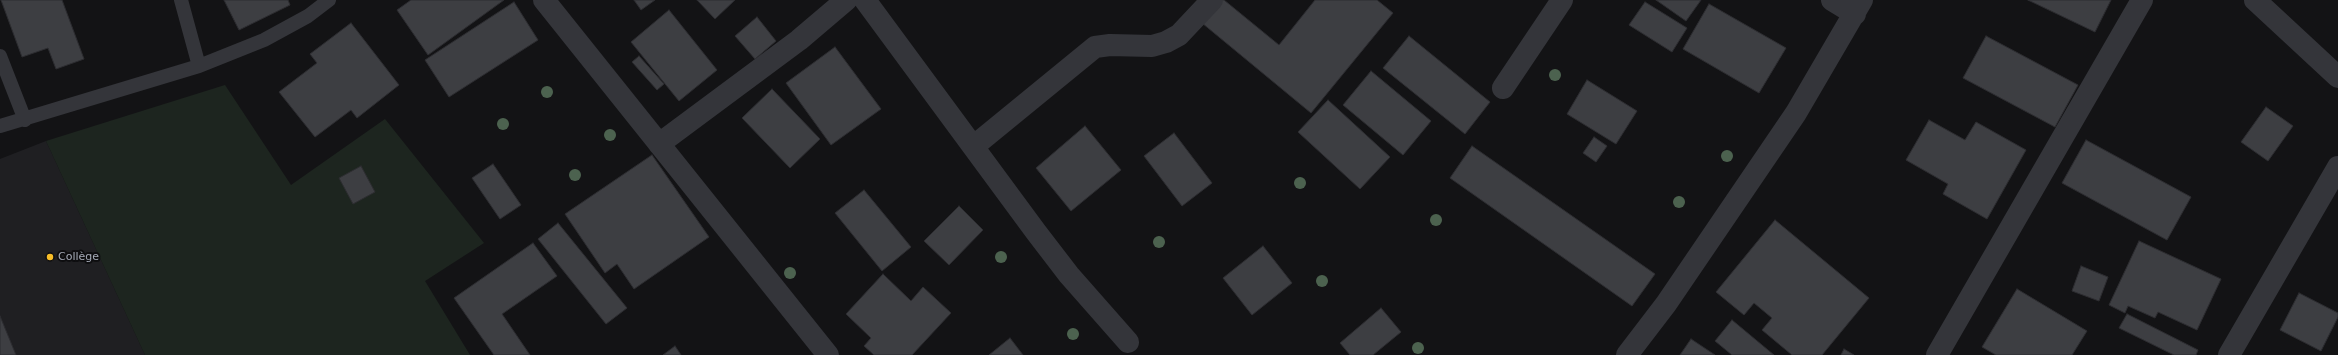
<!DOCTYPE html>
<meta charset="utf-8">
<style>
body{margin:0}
canvas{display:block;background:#131315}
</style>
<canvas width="2338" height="355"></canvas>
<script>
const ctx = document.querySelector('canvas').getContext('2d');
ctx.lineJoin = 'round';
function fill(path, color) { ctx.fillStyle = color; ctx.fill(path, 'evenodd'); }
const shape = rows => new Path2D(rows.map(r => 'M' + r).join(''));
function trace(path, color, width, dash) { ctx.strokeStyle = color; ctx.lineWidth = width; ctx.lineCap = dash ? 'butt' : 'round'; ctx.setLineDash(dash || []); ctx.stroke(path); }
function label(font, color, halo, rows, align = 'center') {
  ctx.font = font + ' "DejaVu Sans",sans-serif'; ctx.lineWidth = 4; ctx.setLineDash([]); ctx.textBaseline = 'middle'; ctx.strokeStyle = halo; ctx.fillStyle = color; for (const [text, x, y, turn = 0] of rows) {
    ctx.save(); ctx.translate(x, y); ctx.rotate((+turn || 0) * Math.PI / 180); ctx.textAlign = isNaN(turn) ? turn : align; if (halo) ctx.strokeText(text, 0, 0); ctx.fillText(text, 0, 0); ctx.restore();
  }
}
fill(shape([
 [46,141,145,355,0,355,0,159]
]), '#1f1f22');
fill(shape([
 [225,85,291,185,385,119,484,243,425,281,470,355,145,355,46,141]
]), '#1d251f');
const building = shape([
 [1,0,62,0,84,59,56,69,48,48,22,57,1,0],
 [224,0,288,0,290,5,239,30,224,0],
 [411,0,504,0,428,55,397,10,411,0],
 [634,0,655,0,641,10,634,0],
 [697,0,735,0,715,19,697,0],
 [1221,0,1224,0,1279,45,1315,0,1377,0,1393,13,1311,113,1202,23,1221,0],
 [1656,0,1701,0,1686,21,1656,0],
 [2028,0,2111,0,2095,32,2028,0],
 [514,2,538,40,449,97,425,60,514,2],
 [1645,2,1687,28,1672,52,1629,25,1645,2],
 [1709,4,1786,48,1759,93,1683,49,1709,4],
 [669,10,717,70,679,101,631,42,669,10],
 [757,17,776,41,755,59,735,36,757,17],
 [351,23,399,85,357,118,351,110,315,137,279,92,317,63,310,54,351,23],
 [1409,36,1490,102,1465,134,1383,68,1409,36],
 [1986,36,2078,85,2055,127,1963,78,1986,36],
 [835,47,881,109,831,145,786,83,835,47],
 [639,56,664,84,657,90,632,62,639,56],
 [1371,71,1431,121,1403,155,1343,105,1371,71],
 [1587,80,1637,111,1616,144,1567,114,1587,80],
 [772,89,820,139,790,168,742,118,772,89],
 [1328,100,1390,157,1360,189,1298,132,1328,100],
 [2266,107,2293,126,2268,161,2241,142,2266,107],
 [1929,120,1965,140,1976,122,2026,150,1987,219,1943,194,1948,184,1906,160,1929,120],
 [1085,126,1121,170,1071,211,1036,168,1085,126],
 [1174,133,1212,183,1182,206,1144,156,1174,133],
 [1594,137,1607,146,1596,162,1583,153,1594,137],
 [2086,140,2191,197,2167,240,2062,183,2086,140],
 [1472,146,1655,274,1632,306,1450,178,1472,146],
 [652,155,709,237,634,289,617,264,605,273,565,214,652,155],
 [493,164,521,205,500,219,472,178,493,164],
 [361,166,375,192,353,204,339,178,361,166],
 [864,190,911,247,882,271,835,213,864,190],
 [959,206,983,230,949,265,924,241,959,206],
 [1775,220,1869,298,1822,355,1792,355,1762,330,1772,318,1754,303,1744,315,1716,292,1775,220],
 [558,223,627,308,606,324,538,239,558,223],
 [2139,241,2221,279,2197,330,2158,312,2155,318,2128,306,2125,313,2109,305,2139,241],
 [533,243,557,276,502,314,530,355,494,355,454,298,533,243],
 [1263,246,1292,283,1252,315,1223,278,1263,246],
 [2081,266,2108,277,2099,301,2072,291,2081,266],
 [883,274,911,301,923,287,951,313,912,355,874,355,864,346,871,338,846,314,883,274],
 [2017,289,2087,331,2072,355,1996,355,1982,347,2017,289],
 [2299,293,2338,313,2338,317,2321,351,2280,330,2299,293],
 [1381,308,1401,332,1373,355,1350,355,1340,343,1381,308],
 [2127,314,2198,350,2196,355,2174,355,2119,328,2127,314],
 [0,316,16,355,0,355,0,316],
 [1732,320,1774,355,1732,355,1715,341,1732,320],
 [1010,338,1023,355,989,355,1010,338],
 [1691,339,1715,355,1680,355,1691,339],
 [675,346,681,355,663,355,675,346],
 [1844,349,1854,355,1841,355,1844,349]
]);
fill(building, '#3d3e42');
trace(building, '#2d2d31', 1);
trace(shape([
 [181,0,199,66],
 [0,56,25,120],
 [0,126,199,66,264,40,308,16,329,0]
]), '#34353a', 14);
trace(shape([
 [544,0,828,355],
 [865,0,1036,232,1069,275,1128,342],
 [1832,0,1855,14],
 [2255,0,2338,77],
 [1503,88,1562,0],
 [659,144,799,40,846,0],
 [974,146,1095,47,1110,45,1152,46,1166,42,1179,35,1212,0],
 [1627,355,1666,304,1796,113,1862,0],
 [1937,355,2142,0],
 [2229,355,2338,167]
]), '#34353a', 22);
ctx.fillStyle = '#4c624f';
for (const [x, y] of [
 [1555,75],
 [547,92],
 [503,124],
 [610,135],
 [1727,156],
 [575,175],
 [1300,183],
 [1679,202],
 [1436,220],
 [1159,242],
 [1001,257],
 [790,273],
 [1322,281],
 [1073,334],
 [1418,348]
]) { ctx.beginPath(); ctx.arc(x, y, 6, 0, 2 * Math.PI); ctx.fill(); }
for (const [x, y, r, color] of [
 [50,257,4,"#f8bd28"]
]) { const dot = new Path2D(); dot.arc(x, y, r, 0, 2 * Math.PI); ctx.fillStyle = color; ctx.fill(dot); trace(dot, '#0e0e10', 1.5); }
label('11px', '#a4a9b6', '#0e0e10', [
 ["Collège",58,257]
], 'left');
</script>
